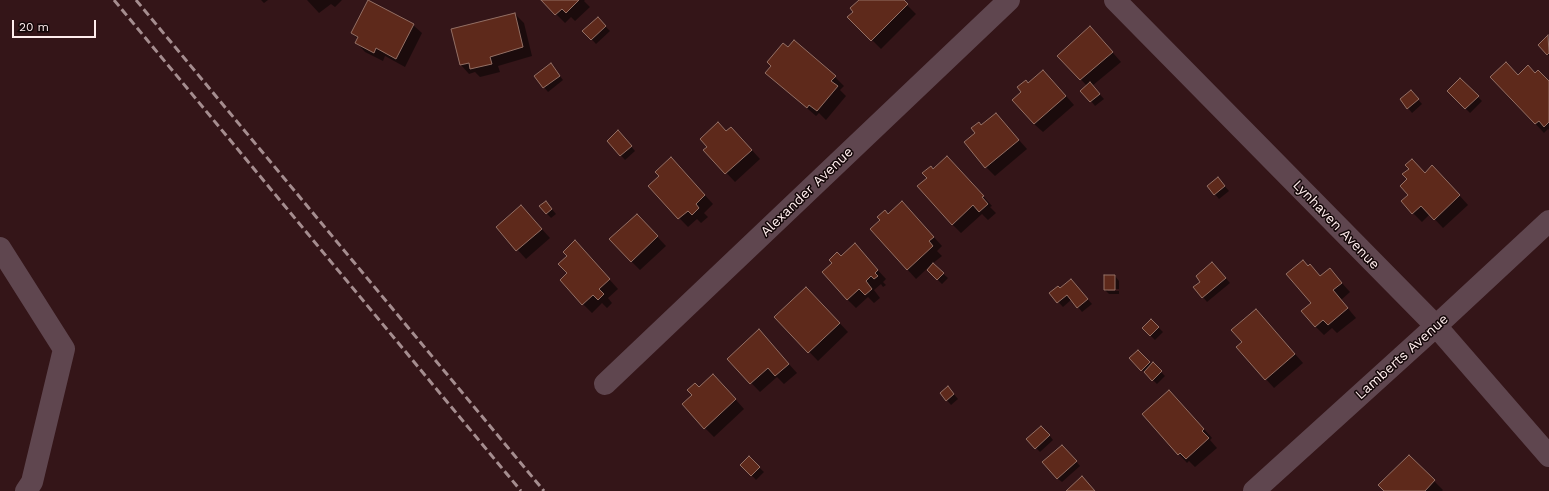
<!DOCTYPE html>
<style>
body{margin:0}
#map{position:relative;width:1549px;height:491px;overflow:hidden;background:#341518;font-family:"Work Sans",sans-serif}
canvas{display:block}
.scale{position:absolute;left:12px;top:20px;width:84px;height:18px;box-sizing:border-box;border:2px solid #feecec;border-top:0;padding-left:5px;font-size:12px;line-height:14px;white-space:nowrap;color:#feecec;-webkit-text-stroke:3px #130607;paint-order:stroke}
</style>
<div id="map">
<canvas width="1549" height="491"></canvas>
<div class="scale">20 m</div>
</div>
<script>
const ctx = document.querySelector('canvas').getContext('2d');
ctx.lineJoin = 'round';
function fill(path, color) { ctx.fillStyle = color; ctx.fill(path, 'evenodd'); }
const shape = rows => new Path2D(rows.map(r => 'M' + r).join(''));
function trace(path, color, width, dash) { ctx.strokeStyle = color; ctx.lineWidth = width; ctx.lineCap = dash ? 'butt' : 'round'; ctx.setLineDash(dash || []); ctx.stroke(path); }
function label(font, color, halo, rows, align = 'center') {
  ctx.font = font + ' "Work Sans",sans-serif'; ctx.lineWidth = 3; ctx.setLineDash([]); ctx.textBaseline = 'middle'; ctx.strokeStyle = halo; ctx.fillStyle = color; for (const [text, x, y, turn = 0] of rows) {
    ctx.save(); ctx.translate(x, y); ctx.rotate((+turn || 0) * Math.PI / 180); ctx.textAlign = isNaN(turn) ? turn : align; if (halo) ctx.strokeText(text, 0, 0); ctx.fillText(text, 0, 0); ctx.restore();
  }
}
fill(shape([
 [261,0,268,0,264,3],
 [307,0,342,0,335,7,331,4,319,13],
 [542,0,585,0,584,1,590,7,575,21,571,17,565,23],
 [860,0,902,0,916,14,881,49,849,17,854,12],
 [515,14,524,23,532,56,498,66,500,72,480,77,475,72,469,74,461,65,452,30],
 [602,23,610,31,596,44,584,31],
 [413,25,422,33,405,67,385,56,383,61,365,52,357,43,358,39,352,33],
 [1548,36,1549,37,1549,56,1539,45],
 [1099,37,1121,62,1092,86,1104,99,1095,106,1091,101,1087,86,1059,56],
 [551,65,563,80,548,92,544,87],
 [772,66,835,77,844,86,840,90,846,96,826,120,819,113,816,116,776,81],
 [1535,74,1549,82,1549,130,1548,129,1544,133,1492,77],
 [1460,79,1482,101,1470,113,1448,91],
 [1052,80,1074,105,1043,132,1034,124,1022,92,1028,84],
 [1415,96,1422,104,1412,113,1408,108],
 [996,114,1027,149,995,176,986,167,977,133,982,126],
 [718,123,727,132,740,137,760,159,735,182,705,150,709,147],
 [622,136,635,151,625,160,608,141],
 [1412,160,1425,174,1441,175,1468,205,1443,228,1430,214,1422,222,1413,213,1409,195,1408,179],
 [956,166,992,206,990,207,996,213,988,220,982,214,961,233,952,224,928,178,933,170],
 [679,167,713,204,704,213,708,217,701,223,697,219,688,227,649,187],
 [1222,183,1229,191,1219,199,1208,186],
 [521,206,550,238,526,259,497,227],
 [540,206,550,207,556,214,551,218],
 [910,211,942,246,937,251,942,256,932,264,948,278,942,284,928,270,933,265,932,264,916,279,871,229,888,215],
 [645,224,666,246,640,270,631,261],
 [855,245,886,279,883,282,886,285,883,287,881,284,874,290,880,298,874,303,868,297,856,308,847,299,841,257],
 [584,251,618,289,608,298,612,303,607,308,602,303,592,313,583,304],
 [1309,267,1321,277,1330,270,1350,292,1341,300,1356,318,1337,333,1332,328,1324,335,1315,326],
 [1217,268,1230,283,1207,302,1203,297],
 [1115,276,1119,281,1119,289,1108,289,1108,291,1119,291,1119,294,1109,294,1105,290],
 [1071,280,1092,304,1082,312,1072,299,1063,307,1050,293,1060,290],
 [815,297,848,332,818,361,776,317],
 [1264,319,1303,363,1274,388,1237,347],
 [1156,325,1163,332,1155,340,1150,335],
 [767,340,797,373,784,384,777,377,760,392,728,359],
 [1138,351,1152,365,1153,364,1165,376,1157,384,1130,358],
 [722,384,744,409,714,437,705,428,699,389],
 [952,392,958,399,951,405,941,393],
 [1178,400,1212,438,1210,440,1217,448,1195,467,1189,461,1187,463,1179,454],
 [1046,431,1053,440,1040,452,1036,448],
 [1062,446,1080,466,1062,482,1057,478],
 [1409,456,1443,490,1442,491,1386,491],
 [749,458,764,472,756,480,742,465]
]), '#0007');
const building = shape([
 [368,0,414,24,396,59,376,48,374,53,355,43,358,37,351,33,368,0],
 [541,0,579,0,566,13,562,9,555,15,541,0],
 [859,0,904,0,908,4,871,41,847,17,853,12,850,8,859,0],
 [515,13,523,47,490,57,492,64,470,69,469,63,460,65,451,29,515,13],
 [598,17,606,26,591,40,582,31,598,17],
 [1090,26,1113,52,1080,80,1057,56,1090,26],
 [1548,35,1549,53,1547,55,1538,45,1548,35],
 [794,40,836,76,831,81,838,86,817,111,809,105,807,108,765,73,771,66,767,62,783,43,788,47,794,40],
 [1506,62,1518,75,1528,65,1535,73,1538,70,1549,81,1549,122,1544,127,1539,121,1535,124,1490,77,1506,62],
 [551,63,560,76,543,88,534,76,551,63],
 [1043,70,1066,96,1034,124,1012,100,1021,92,1017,87,1026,80,1028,83,1043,70],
 [1460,78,1479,96,1465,109,1447,91,1460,78],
 [1090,82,1100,94,1090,102,1080,91,1090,82],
 [1411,90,1419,99,1407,109,1400,99,1411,90],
 [996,113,1019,140,985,168,964,142,975,133,971,128,979,122,981,125,996,113],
 [718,122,726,131,731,127,752,150,725,174,703,150,707,147,700,139,718,122],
 [618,130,632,146,620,156,607,141,618,130],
 [947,156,984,196,982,197,988,204,979,212,973,205,952,225,917,186,927,178,922,173,931,166,933,169,947,156],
 [671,157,705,195,696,204,699,208,692,215,688,211,678,219,648,186,659,176,655,172,671,157],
 [1412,159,1425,173,1432,165,1460,195,1434,220,1421,206,1412,214,1401,201,1408,195,1400,186,1407,179,1402,174,1409,169,1405,165,1412,159],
 [1218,177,1225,186,1214,195,1207,186,1218,177],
 [546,201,552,209,546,214,539,206,546,201],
 [902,201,934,237,929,241,933,246,907,270,870,229,880,220,877,217,885,210,888,214,902,201],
 [521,205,542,229,516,251,496,227,521,205],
 [637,214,658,236,631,262,609,239,637,214],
 [575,240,610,279,599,289,604,294,598,300,593,295,582,305,560,280,567,273,558,264,567,256,563,252,575,240],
 [855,243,878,270,875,273,878,276,874,279,871,276,866,281,872,289,865,295,859,289,847,300,822,272,832,263,829,260,837,252,841,256,855,243],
 [1303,260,1308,266,1310,264,1320,276,1330,268,1342,283,1333,290,1348,308,1328,325,1323,320,1315,327,1301,311,1311,303,1286,274,1303,260],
 [1212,262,1226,278,1202,298,1193,287,1200,282,1196,276,1212,262],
 [933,263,944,273,937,280,927,270,933,263],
 [1104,275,1115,275,1115,290,1104,290,1104,275],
 [1071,279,1088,299,1077,308,1067,295,1057,303,1049,293,1058,286,1060,288,1071,279],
 [806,287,840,323,808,353,774,317,806,287],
 [1256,309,1295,354,1265,380,1236,347,1242,342,1231,330,1256,309],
 [1151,319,1159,327,1150,336,1142,328,1151,319],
 [759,329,789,364,775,376,768,368,750,384,727,359,759,329],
 [1138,350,1150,362,1141,371,1129,358,1138,350],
 [1153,362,1162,371,1152,381,1144,372,1153,362],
 [713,374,736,399,704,429,682,404,692,395,687,390,695,383,699,387,713,374],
 [948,386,954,394,946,401,940,393,948,386],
 [1169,390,1204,429,1202,431,1209,438,1186,459,1180,453,1178,455,1142,414,1169,390],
 [1041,426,1050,435,1035,449,1026,439,1041,426],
 [1062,445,1077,461,1057,479,1042,462,1062,445],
 [1409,455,1435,480,1425,491,1384,491,1378,485,1409,455],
 [749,456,760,467,751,476,740,465,749,456],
 [1082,476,1095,491,1066,491,1082,476]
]);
fill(building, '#5e291b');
trace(building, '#947065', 1);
trace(shape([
 [1115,0,1436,326,1549,456],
 [0,248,64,349,32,482,26,491],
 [605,384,1009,0],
 [1254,491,1436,326,1549,221]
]), '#5f464f', 22);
trace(shape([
 [114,0,521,491],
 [136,0,544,491]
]), '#a58d8f', 3, [8, 4]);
label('14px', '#feecec', '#130607', [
 ["Alexander Avenue",807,192,-44],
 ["Lynhaven Avenue",1336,225,46],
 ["Lamberts Avenue",1402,357,-42]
]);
</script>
